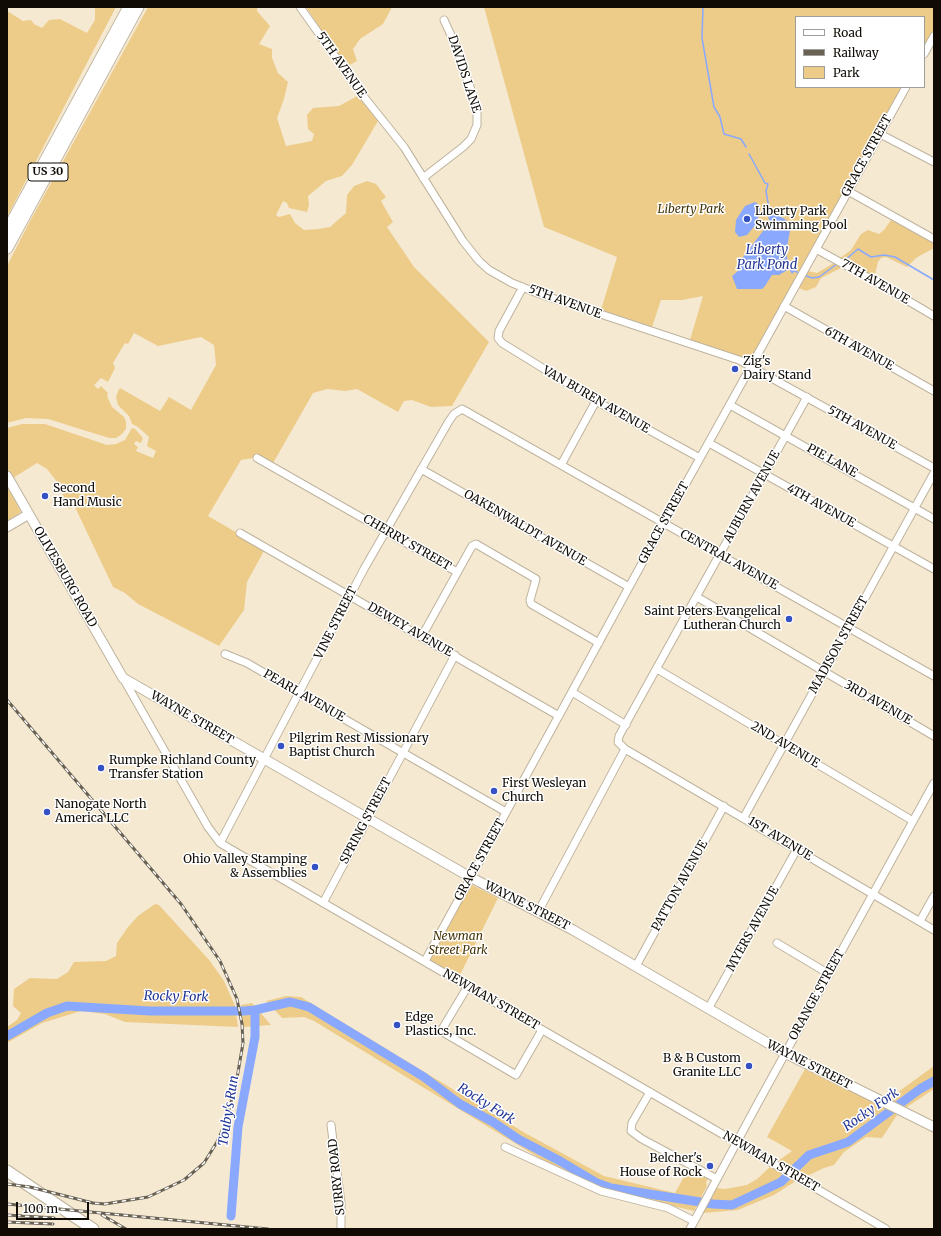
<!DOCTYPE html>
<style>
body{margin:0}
#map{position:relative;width:941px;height:1236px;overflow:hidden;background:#f5e9d2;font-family:Merriweather,serif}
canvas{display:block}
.frame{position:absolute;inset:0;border:8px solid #100c05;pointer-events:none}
.legend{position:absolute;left:795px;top:16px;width:130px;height:72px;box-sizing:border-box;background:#fff;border:1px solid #9f9e9b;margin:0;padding:5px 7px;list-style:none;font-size:12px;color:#100c05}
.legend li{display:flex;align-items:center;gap:8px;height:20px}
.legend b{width:20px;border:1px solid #9f9e9b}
.scale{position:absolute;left:16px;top:1202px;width:73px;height:18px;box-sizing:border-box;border:2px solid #100c05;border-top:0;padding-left:5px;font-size:12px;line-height:14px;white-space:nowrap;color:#100c05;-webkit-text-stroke:3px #fff;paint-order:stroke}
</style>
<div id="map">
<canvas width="941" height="1236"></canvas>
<div class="frame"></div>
<ul class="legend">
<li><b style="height:5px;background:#fff"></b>Road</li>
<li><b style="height:5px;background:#686154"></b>Railway</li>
<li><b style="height:11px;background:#edcc89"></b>Park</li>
</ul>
<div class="scale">100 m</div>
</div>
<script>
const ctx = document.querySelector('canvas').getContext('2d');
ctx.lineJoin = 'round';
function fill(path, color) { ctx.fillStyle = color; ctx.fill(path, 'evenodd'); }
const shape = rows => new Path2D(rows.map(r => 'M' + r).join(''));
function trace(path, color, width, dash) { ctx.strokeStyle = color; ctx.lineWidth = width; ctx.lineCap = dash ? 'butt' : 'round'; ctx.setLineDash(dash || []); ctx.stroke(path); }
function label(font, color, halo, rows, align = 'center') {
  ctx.font = font + ' Merriweather,serif'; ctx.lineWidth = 3; ctx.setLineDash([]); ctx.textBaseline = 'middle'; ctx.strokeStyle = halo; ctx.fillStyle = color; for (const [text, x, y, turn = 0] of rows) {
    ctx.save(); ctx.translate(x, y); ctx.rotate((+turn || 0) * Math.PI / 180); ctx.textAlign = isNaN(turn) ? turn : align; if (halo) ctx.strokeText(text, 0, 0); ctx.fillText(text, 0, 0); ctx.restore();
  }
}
fill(shape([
 [95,7,116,7,7,217,7,11,23,21,31,20,34,24,42,28,49,20,60,19,87,33,95,20],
 [148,7,257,7,257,11,270,26,259,44,272,49,272,58,278,73,288,82,284,99,277,118,286,146,312,141,314,134,308,129,307,115,313,108,339,106,359,95,378,121,352,165,342,176,326,181,308,196,309,205,307,212,289,208,287,203,283,201,276,215,279,217,290,214,295,223,304,230,319,229,330,227,346,213,347,195,354,186,367,181,376,184,386,197,381,201,393,222,387,227,414,267,489,342,452,406,431,407,412,400,404,401,398,412,357,389,345,391,327,389,313,393,272,465,258,457,241,460,208,516,265,549,247,582,244,610,219,646,138,604,125,593,113,587,74,505,70,509,64,506,62,488,47,469,37,463,13,478,7,468,7,428,22,424,45,424,107,445,116,444,125,440,132,428,135,429,143,438,141,443,136,441,134,444,138,447,136,451,153,458,156,451,147,446,149,437,138,427,132,424,129,416,118,405,116,397,118,391,120,388,160,411,169,397,191,410,216,365,214,345,201,337,158,346,134,333,128,344,125,343,113,363,115,368,108,382,101,378,94,385,98,389,101,386,108,393,107,396,112,407,124,417,126,422,126,429,122,434,116,438,109,438,48,419,26,418,7,423,7,266,29,223],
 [306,7,392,7,383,24,360,39,353,49,357,61,346,67],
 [484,7,934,7,934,30,924,48,924,17,796,17,796,87,902,87,751,360,690,340,703,296,682,300,661,300,652,327,601,310,617,257,544,227],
 [891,220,934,243,934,248,916,258,907,267,886,257,881,258,878,262,875,274,872,276,840,258,851,250,861,234,868,230,879,234,884,230],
 [834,263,841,268,821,278,816,287,806,291,799,288,808,271,817,273],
 [7,486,21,512,7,521],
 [470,884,498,898,459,977,430,961],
 [155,904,159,905,210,961,224,981,235,1006,238,1027,125,1022,105,1014,81,1011,42,1023,7,1043,7,1027,17,1020,21,1013,13,1006,14,989,30,978,57,979,68,972,74,962,106,961,116,956,117,943,128,927,138,916],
 [286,996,301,997,525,1133,604,1176,675,1193,690,1166,709,1177,706,1182,707,1186,694,1211,613,1192,588,1183,541,1159,314,1021,304,1017,282,1018,266,1001],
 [252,1003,271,1025,243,1027,241,1005],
 [934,1066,934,1089,904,1109,887,1100],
 [805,1069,882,1105,897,1115,882,1138,866,1137,844,1152,834,1165,824,1168,805,1177,778,1161,792,1151,767,1137],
 [770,1167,796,1181,774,1195,738,1210,703,1213,716,1188,725,1189,747,1185,757,1179]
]), '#edcc89');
fill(shape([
 [755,202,759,205,760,210,757,223,747,235,739,237,735,232,736,220,745,206],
 [772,213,785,219,791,225,786,253,789,266,796,270,792,274,789,269,779,275,772,275,765,286,762,289,737,289,732,276,738,271,743,257,770,222,768,217]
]), '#8aa9fe');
trace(shape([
 [703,7,702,38,714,107,720,117,724,134,741,139,746,147],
 [749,154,765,183,768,184,766,191,770,214],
 [844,261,858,249,871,257,884,255,895,257,934,280],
 [795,271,801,274],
 [804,275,812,278,819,277,837,264]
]), '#8aa9fe', 1.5);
trace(shape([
 [7,1036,47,1013,67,1006,150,1011,244,1011,255,1010,290,1002,298,1004,309,1007,424,1077,460,1104,493,1122,518,1139,560,1161,597,1183,611,1188,713,1204,732,1205,781,1182,809,1155,848,1142,920,1089,934,1081],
 [231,1216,238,1127,255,1037,255,1010]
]), '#8aa9fe', 9);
const minor = shape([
 [300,7,364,97,404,147,463,241,479,261,489,270,512,283,540,294,739,360,934,468],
 [924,54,934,36],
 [880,134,934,162],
 [423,178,463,147,471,139,477,125,477,109,471,90,456,46,444,20],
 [848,191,934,239],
 [816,249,878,283,934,316],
 [523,287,499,331,498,338,502,343,596,401,700,458],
 [784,306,934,391],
 [807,397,619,736,618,742,625,749,934,930],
 [730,405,934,519],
 [709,443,934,569],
 [257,458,457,572],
 [561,465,596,401],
 [421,469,629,587],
 [240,533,559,716],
 [697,597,934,736],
 [422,636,472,546,476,544,536,579,530,600,531,604,599,643],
 [225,654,247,663,506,812],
 [657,669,913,821],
 [123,678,208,827,220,843,886,1229],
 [572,692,626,725],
 [744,817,934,473],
 [220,843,364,569,449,421,454,414,462,409,934,676],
 [323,903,455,655],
 [538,912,625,749],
 [920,921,934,896],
 [777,943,829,974],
 [425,961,664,523,906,87],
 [636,966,724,806],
 [468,986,441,1031,516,1075,542,1030],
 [708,1009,797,849],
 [650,1092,632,1123,631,1131,642,1139,717,1179],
 [331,1125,341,1203,341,1229],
 [505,1147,601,1191,668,1208,694,1221],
 [690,1229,759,1101,934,783]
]);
const major = shape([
 [7,476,123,678,470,877,573,930,785,1053,934,1127],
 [7,527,29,514]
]);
const highway = shape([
 [7,231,129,7],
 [7,248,138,7],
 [7,1171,93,1229]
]);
trace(minor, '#beb39d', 9);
trace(major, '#beb39d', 11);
trace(highway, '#beb39d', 13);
trace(minor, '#fff', 7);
trace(major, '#fff', 9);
trace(highway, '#fff', 11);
const rail = shape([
 [7,700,181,904,220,961,237,999,242,1024,243,1043,236,1084,225,1124,217,1142,204,1163,184,1180,148,1197,105,1204,93,1203,30,1187,7,1184],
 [7,1204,268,1229],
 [7,1215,54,1218],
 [102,1215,126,1229],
 [7,1222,53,1224]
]);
trace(rail, '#686154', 3);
trace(rail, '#fff', 1.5, [4.5]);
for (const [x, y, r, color] of [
 [747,219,4,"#3551c3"],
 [735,369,4,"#3551c3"],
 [45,496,4,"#3551c3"],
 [789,619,4,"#3551c3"],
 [281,746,4,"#3551c3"],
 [101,768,4,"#3551c3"],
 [494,791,4,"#3551c3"],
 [47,812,4,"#3551c3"],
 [315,867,4,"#3551c3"],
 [397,1025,4,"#3551c3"],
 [749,1066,4,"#3551c3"],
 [710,1166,4,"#3551c3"]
]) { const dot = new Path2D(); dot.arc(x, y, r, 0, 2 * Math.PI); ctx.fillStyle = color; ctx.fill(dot); trace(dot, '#fff', 1.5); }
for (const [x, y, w] of [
 [48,172,40]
]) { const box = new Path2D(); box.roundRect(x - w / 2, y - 9, w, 18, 3); ctx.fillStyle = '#fff'; ctx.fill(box); trace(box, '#100c05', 1); }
label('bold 11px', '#100c05', null, [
 ["US 30",48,172]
]);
label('12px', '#100c05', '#fff', [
 ["5TH AVENUE",341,65,55],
 ["DAVIDS LANE",464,74,72],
 ["GRACE STREET",867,156,-61],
 ["7TH AVENUE",875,282,30],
 ["5TH AVENUE",565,302,20],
 ["6TH AVENUE",859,349,29],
 ["VAN BUREN AVENUE",596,400,30],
 ["5TH AVENUE",862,428,29],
 ["PIE LANE",832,461,29],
 ["AUBURN AVENUE",752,497,-61],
 ["4TH AVENUE",821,506,29],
 ["GRACE STREET",664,523,-61],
 ["OAKENWALDT AVENUE",525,528,30],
 ["CHERRY STREET",407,543,30],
 ["CENTRAL AVENUE",729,560,29],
 ["OLIVESBURG ROAD",65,577,60],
 ["VINE STREET",336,623,-63],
 ["DEWEY AVENUE",410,630,30],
 ["MADISON STREET",839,645,-61],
 ["PEARL AVENUE",304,696,30],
 ["3RD AVENUE",878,703,30],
 ["WAYNE STREET",192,718,30],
 ["2ND AVENUE",785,745,31],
 ["SPRING STREET",366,821,-62],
 ["1ST AVENUE",780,839,31],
 ["GRACE STREET",480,860,-61],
 ["PATTON AVENUE",680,886,-61],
 ["WAYNE STREET",527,906,27],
 ["MYERS AVENUE",753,929,-61],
 ["ORANGE STREET",817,995,-61],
 ["NEWMAN STREET",491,1000,30],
 ["WAYNE STREET",809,1065,27],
 ["NEWMAN STREET",771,1162,30],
 ["SURRY ROAD",337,1177,-96]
]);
label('italic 12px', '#453306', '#fff', [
 ["Liberty Park",691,210],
 ["Newman",458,937],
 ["Street Park",458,951]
]);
label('12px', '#100c05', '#fff', [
 ["Liberty Park",755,212],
 ["Swimming Pool",755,226],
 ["Zig's",743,362],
 ["Dairy Stand",743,376],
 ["Second",53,489],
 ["Hand Music",53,503],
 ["Saint Peters Evangelical",781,612,"right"],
 ["Lutheran Church",781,626,"right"],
 ["Pilgrim Rest Missionary",289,739],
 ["Baptist Church",289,753],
 ["Rumpke Richland County",109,761],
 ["Transfer Station",109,775],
 ["First Wesleyan",502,784],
 ["Church",502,798],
 ["Nanogate North",55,805],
 ["America LLC",55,819],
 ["Ohio Valley Stamping",307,860,"right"],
 ["& Assemblies",307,874,"right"],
 ["Edge",405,1018],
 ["Plastics, Inc.",405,1032],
 ["B & B Custom",741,1059,"right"],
 ["Granite LLC",741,1073,"right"],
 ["Belcher's",702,1159,"right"],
 ["House of Rock",702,1173,"right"]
], 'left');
label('italic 13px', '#213595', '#fff', [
 ["Liberty",767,250],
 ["Park Pond",767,265],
 ["Rocky Fork",176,997,1],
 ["Rocky Fork",486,1104,32],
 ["Rocky Fork",871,1110,-35],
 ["Touby's Run",229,1111,-81]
]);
</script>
